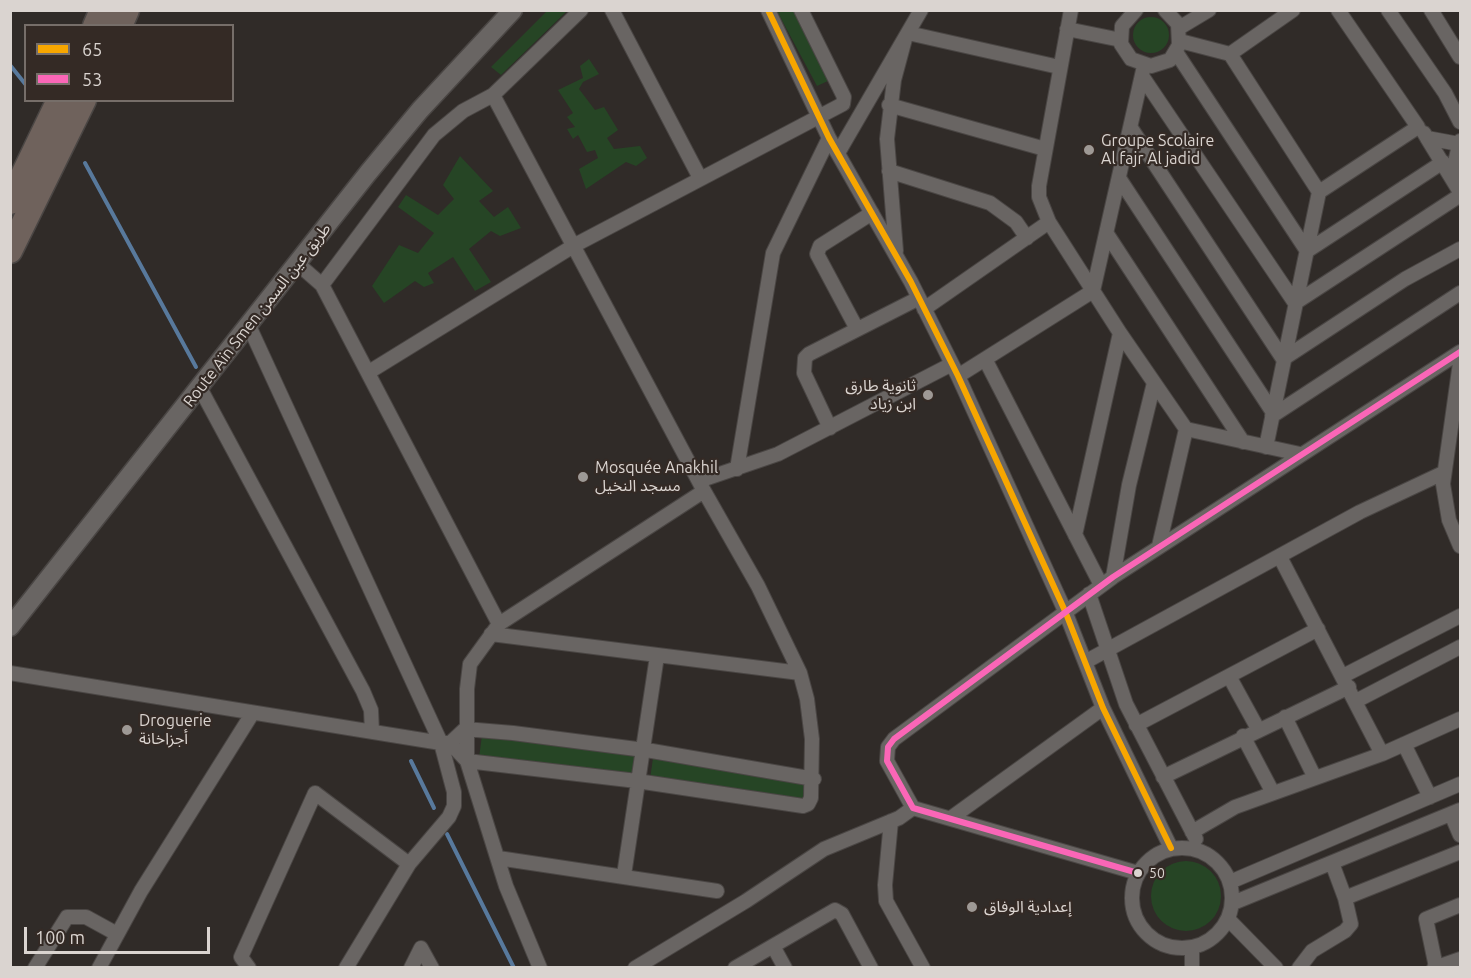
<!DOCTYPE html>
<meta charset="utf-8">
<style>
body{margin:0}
#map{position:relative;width:1471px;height:978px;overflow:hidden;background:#302b28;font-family:Ubuntu,sans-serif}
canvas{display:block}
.frame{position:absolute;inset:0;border:12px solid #dad4d0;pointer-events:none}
.legend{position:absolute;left:24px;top:24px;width:210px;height:78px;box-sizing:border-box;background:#342a25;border:2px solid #766e69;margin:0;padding:8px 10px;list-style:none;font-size:18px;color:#dad4d0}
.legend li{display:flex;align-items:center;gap:12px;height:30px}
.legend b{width:30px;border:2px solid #766e69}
.scale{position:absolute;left:24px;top:927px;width:186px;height:27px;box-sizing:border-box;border:3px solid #dad4d0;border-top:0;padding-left:8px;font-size:18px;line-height:21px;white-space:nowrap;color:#dad4d0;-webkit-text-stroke:4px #342a25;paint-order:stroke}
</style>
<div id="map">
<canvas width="1471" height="978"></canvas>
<div class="frame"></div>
<ul class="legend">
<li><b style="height:8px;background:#f7a600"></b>65</li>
<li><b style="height:8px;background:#fa66b7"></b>53</li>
</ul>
<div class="scale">100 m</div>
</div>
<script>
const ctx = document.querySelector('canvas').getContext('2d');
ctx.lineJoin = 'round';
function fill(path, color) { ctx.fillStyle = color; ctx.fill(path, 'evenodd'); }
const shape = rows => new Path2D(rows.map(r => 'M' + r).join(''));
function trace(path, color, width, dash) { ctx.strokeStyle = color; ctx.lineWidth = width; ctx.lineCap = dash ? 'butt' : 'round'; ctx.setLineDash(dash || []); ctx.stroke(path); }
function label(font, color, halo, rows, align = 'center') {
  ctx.font = font + ' Ubuntu,"Noto Sans Arabic",sans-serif'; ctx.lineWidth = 4.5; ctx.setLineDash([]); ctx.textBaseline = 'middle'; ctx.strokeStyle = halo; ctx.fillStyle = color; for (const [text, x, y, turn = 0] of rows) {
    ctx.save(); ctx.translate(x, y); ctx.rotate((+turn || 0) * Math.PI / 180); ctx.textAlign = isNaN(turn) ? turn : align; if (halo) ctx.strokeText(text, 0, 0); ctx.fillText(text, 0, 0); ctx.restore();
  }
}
fill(shape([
 [547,11,567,11,501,75,491,67],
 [777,11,796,11,830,80,817,86],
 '1133 35a18 18 0 1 1 36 0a18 18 0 1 1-36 0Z',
 [589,59,599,74,583,82,579,89,595,110,604,107,618,130,607,138,614,149,640,146,647,158,636,166,626,162,586,189,579,169,598,158,595,150,587,152,578,135,573,139,567,129,575,127,567,117,573,113,558,90,583,78,580,66],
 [460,156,493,191,479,201,494,217,508,207,521,228,500,236,491,231,469,249,491,282,475,291,453,257,428,273,434,283,424,287,415,281,384,303,372,286,399,245,418,253,434,233,398,207,406,195,438,215,454,199,443,185],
 [482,735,636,749,631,779,479,758],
 [654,751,810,781,807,802,650,779],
 '1151 896a35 35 0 1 1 70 0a35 35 0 1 1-70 0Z'
]), '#264525');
trace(shape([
 [10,65,26,85],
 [85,163,196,367],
 [411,761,434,808],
 [447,834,514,968]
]), '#58799c', 4);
const street = shape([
 [612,10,700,178],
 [768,10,829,138,911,282,958,376,1065,611,1103,708,1171,848],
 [1071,10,1039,186,1039,197,1049,222,1120,333,1186,429,1300,454],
 [1136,10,1122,26,1121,44,1131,59,1151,66,1170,60,1179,45,1178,24,1165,10],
 [1388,10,1445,93,1460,122],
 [1431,10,1460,57],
 [1179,28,1209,10],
 [1067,29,1121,40],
 [908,33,1059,67],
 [1180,41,1230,54],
 [1176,52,1307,251,1443,162],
 [1142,76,1295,303,1459,196,1460,192,1427,138],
 [889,105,1045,149],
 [1131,128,1283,359,1405,279,1460,249],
 [1424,133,1427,138,1459,144],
 [1460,141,1456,158,1460,179],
 [838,153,921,10],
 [889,171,990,203,1016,222,1027,238],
 [1119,178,1272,411],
 [1319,192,1418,127,1338,10],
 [1107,234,1243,442],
 [896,251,887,139,894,80,905,39],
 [298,264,322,285,499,624],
 [322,285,434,135,463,111,493,95,581,10],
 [924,309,1049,222],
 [249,326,441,743,454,792,454,806,449,817,409,864,346,968],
 [857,329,817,254,820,246,872,213],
 [985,359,1101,585],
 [1460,363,1443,484,1449,520,1460,546],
 [369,372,575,245,843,104,844,97,801,10],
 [958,376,1093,291,1144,66],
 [200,388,363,691,371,710,372,732],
 [1272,416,1460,293],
 [830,428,804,373,805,358,809,354,919,298],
 [1266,447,1319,192,1230,54,1293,10],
 [737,469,773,253,829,138],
 [699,481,778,454,952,364],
 [1075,535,1120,333],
 [1159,546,1186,429],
 [1280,557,1382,754],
 [1113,577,1129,485,1154,383],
 [1089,594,1126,704,1196,839],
 [491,634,800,673],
 [1085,662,1360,512,1443,473],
 [10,673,441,743,450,743,465,729,513,733,652,751,814,779],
 [1229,676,1258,729],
 [1343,676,1460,616],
 [1356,701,1460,647],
 [1285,717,1315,778],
 [1136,725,1318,629],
 [1243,736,1273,793],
 [450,743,467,761,637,781,803,806,808,804,811,798,812,739,807,699,800,673,758,586,704,491,493,95],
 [1404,744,1430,797],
 [1163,777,1349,687],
 [1451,814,1460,835],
 [951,818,1103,708],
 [891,821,885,885,886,901,923,968],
 [1192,832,1235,807,1382,754,1460,719],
 '1132 898a50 50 0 1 1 100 0a50 50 0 1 1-100 0Z',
 [498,858,717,891],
 [1138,873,913,808,887,761,888,747,894,739,1113,577,1460,352],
 [624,875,657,656],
 [1230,882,1460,784],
 [1345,898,1460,852],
 [1233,903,1460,810],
 [1228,919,1276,968],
 [773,946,785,968],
 [1192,947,1192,968],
 [1436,967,1426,919,1460,905],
 [35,968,67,917,86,917,117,934],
 [99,968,141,891,252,714],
 [249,968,241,957,315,793,409,864],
 [411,968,421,948,432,968],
 [540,968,506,886,467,761,467,689,470,664,499,624,704,491],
 [635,968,746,901,824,849,899,818,913,808],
 [735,968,835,910,842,914,871,968],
 [1299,968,1312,951,1345,931,1351,924,1345,898,1332,863],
 [1434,968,1460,959]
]);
const secondary = shape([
 [10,627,368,173,420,110,513,10]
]);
const highway = shape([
 [95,26,102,10],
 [120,26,127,10],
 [10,202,59,100],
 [10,251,84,100]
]);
trace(street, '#4a4644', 16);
trace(secondary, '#4a4644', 21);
trace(highway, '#4a4644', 27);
trace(street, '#696563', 14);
trace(secondary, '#696563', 18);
trace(highway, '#6f625c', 24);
trace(shape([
 [768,10,829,138,911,282,958,376,1065,611,1103,708,1171,848]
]), '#f7a600', 6);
trace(shape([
 [1138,873,913,808,887,761,888,747,894,739,1113,577,1460,352]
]), '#fa66b7', 6);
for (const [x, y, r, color] of [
 [1089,150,6,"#9e9995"],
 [928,395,6,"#9e9995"],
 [583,477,6,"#9e9995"],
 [127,730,6,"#9e9995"],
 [1138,873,5,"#dad4d0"],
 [972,907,6,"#9e9995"]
]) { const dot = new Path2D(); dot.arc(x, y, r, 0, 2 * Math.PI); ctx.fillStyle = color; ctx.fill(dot); trace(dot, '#342a25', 2); }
label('14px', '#dad4d0', '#342a25', [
 ["50",1149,873]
], 'left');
label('16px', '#dad4d0', '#342a25', [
 ["Groupe Scolaire",1101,141],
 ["Al fajr Al jadid",1101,159],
 ["ثانوية طارق",916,386,"right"],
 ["ابن زياد",916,404,"right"],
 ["Mosquée Anakhil",595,468],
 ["مسجد النخيل",595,486],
 ["Droguerie",139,721],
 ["أجزاخانة",139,739],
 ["إعدادية الوفاق",984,907]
], 'left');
label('16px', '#dad4d0', '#342a25', [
 ["Route Aïn Smen طريق عين السمن",257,315,-52]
]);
</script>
